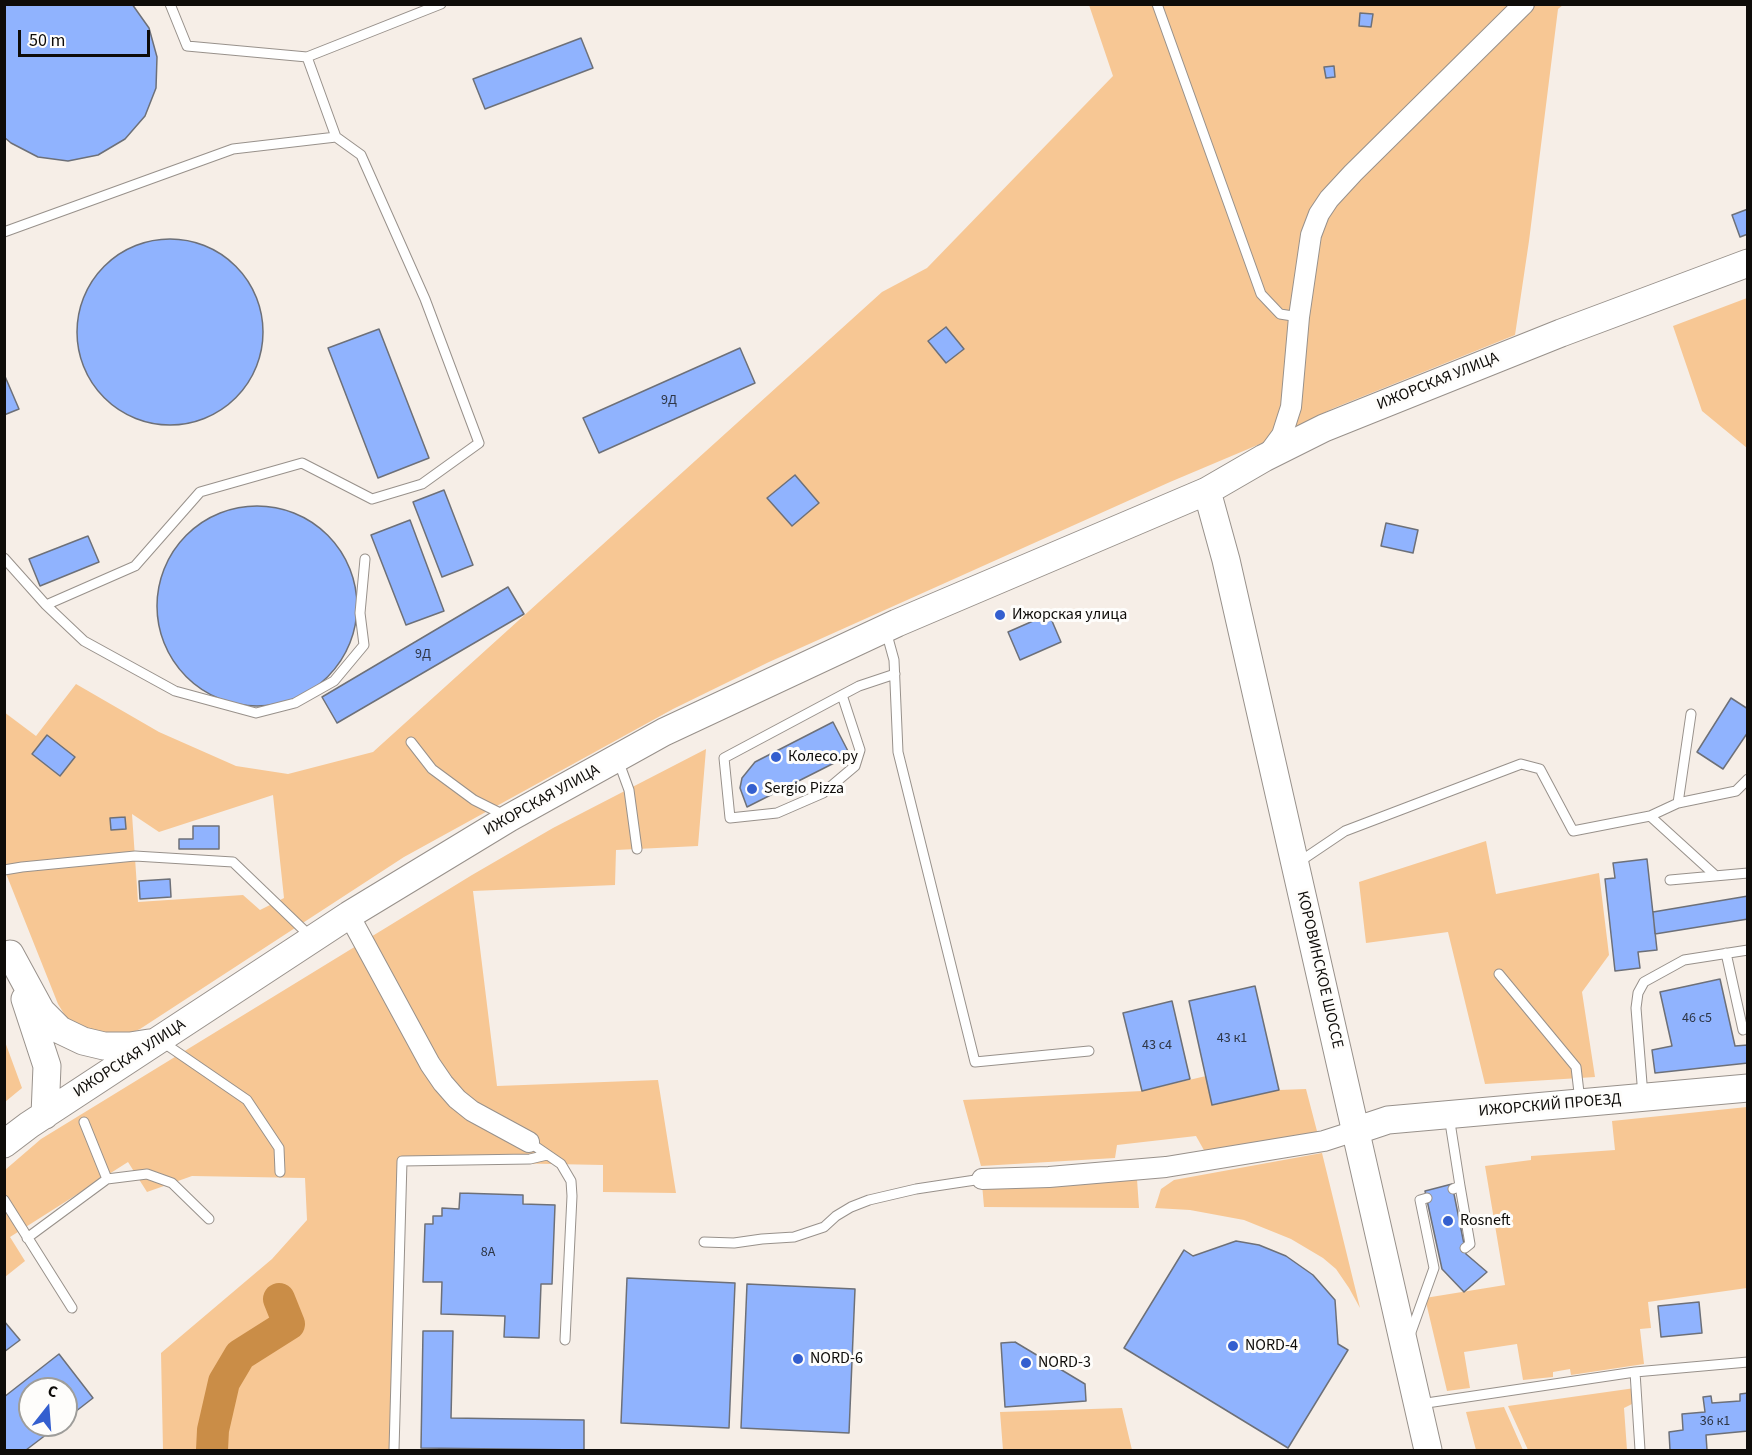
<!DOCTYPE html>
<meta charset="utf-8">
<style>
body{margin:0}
#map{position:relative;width:1752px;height:1455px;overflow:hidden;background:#f6eee7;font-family:"Source Sans 3",sans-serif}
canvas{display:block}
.frame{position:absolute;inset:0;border:6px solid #0e0c09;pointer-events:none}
.north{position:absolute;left:18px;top:1377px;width:60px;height:60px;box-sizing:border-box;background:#fefdfb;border:2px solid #9e9d9a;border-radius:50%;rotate:17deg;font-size:16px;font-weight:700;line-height:24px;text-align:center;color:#0e0c09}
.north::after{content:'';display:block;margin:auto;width:21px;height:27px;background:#345fcf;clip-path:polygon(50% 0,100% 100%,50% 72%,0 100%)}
.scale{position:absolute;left:18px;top:30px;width:132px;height:27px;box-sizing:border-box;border:3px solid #0e0c09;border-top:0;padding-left:8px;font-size:18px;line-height:21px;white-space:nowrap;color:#0e0c09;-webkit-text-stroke:4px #fefdfb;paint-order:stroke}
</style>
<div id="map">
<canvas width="1752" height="1455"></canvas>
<div class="frame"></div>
<div class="north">С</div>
<div class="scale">50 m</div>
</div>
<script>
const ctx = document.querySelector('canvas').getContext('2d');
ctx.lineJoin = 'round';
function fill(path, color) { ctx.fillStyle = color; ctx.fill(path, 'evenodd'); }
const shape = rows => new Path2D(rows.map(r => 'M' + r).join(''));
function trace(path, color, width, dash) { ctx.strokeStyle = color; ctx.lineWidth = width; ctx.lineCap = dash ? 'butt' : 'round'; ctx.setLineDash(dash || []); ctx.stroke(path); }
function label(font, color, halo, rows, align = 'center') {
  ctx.font = font + ' "Source Sans 3",sans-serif'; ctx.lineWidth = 6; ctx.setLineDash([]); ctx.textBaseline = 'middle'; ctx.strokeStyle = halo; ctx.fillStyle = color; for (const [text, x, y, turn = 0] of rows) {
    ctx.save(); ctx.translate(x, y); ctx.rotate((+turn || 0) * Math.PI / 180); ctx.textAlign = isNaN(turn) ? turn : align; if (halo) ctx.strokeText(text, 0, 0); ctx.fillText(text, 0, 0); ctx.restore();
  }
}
fill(shape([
 [1089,5,1563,5,1558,9,1529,241,1515,335,1334,408,1260,444,1170,482,769,662,673,709,404,857,140,1029,122,1037,81,1032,66,1017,58,1004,5,871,4,712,36,736,76,684,159,732,236,766,288,774,373,752,882,292,927,268,1113,76],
 [273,795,284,898,260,910,243,895,138,902,132,814,159,832],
 [1747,298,1747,448,1702,411,1673,326],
 [706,749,698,846,616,850,615,885,473,891,497,1086,658,1080,676,1193,603,1192,603,1165,402,1161,394,1450,163,1450,161,1353,272,1259,307,1220,305,1178,192,1176,147,1192,128,1162,10,1237,25,1261,5,1277,5,1170,41,1139,472,875,553,828],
 [1486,841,1496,894,1599,873,1609,955,1582,992,1595,1077,1485,1084,1448,932,1366,943,1359,882],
 [4,1039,22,1088,5,1102,4,1102],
 [1206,1076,1279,1090,1306,1089,1318,1135,1205,1152,1196,1136,1117,1145,1115,1158,981,1166,963,1100,1142,1091],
 [1747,1107,1747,1288,1648,1302,1651,1328,1640,1329,1644,1364,1571,1375,1570,1369,1553,1372,1553,1377,1523,1380,1517,1344,1464,1352,1470,1388,1447,1391,1425,1298,1505,1285,1485,1166,1531,1160,1531,1156,1615,1150,1612,1121],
 [1322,1153,1360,1308,1349,1288,1336,1269,1323,1258,1291,1239,1244,1220,1190,1210,1155,1208,1161,1189,1174,1180],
 [1137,1179,1139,1208,984,1207,982,1184],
 [1635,1388,1636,1402,1624,1408,1627,1450,1528,1450,1508,1406],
 [1504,1407,1523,1450,1476,1450,1466,1412],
 [1122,1408,1132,1450,1003,1450,1000,1412]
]), '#f7c794');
trace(shape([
 [212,1450,213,1430,224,1382,240,1355,289,1324,279,1299]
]), '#ca8d47', 32);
const building = shape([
 [4,4,132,4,149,28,157,57,156,88,145,116,125,139,98,155,68,161,38,157,11,143,4,137,4,4],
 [1360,13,1373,14,1371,27,1359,26,1360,13],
 [581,38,593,68,485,109,473,79,581,38],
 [1334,66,1335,77,1326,78,1324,67,1334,66],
 [1748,209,1748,234,1740,237,1732,215,1748,209],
 '77 332a93 93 0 1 1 186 0a93 93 0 1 1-186 0Z',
 [946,327,964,349,946,363,928,341,946,327],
 [379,329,429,458,378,478,328,348,379,329],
 [740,348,755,383,599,453,583,418,740,348],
 [4,374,19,409,4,415,4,374],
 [795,475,819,503,792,526,767,498,795,475],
 [444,490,473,565,442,577,413,502,444,490],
 '157 606a100 100 0 1 1 200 0a100 100 0 1 1-200 0Z',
 [410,520,444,611,406,625,371,535,410,520],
 [1386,523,1418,530,1413,553,1381,546,1386,523],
 [88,536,99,562,40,586,29,559,88,536],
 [508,587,524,614,337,723,322,697,508,587],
 [1049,614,1061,642,1020,660,1008,632,1049,614],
 [1731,698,1748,709,1748,732,1723,769,1697,752,1731,698],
 [833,722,850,755,747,807,740,788,742,778,755,762,833,722],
 [47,735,75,757,60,776,32,754,47,735],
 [125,817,126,829,111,830,110,818,125,817],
 [193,826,219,826,219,849,179,849,179,839,193,839,193,826],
 [1647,859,1657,950,1638,952,1640,968,1615,971,1605,879,1615,878,1613,863,1647,859],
 [170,879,171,897,140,899,139,881,170,879],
 [1748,896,1748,919,1655,934,1653,912,1748,896],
 [1720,979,1735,1046,1748,1045,1748,1063,1655,1073,1652,1050,1672,1046,1660,992,1720,979],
 [1255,986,1279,1090,1212,1105,1189,1001,1255,986],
 [1172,1001,1190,1079,1142,1091,1123,1013,1172,1001],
 [1452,1184,1466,1254,1487,1272,1464,1292,1442,1269,1425,1191,1452,1184],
 [460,1193,523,1195,523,1204,555,1205,552,1284,541,1284,539,1338,504,1337,505,1316,441,1314,442,1282,423,1282,425,1224,433,1224,433,1216,442,1216,442,1208,459,1209,460,1193],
 [1236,1241,1259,1245,1286,1256,1313,1275,1335,1300,1338,1344,1348,1350,1288,1448,1124,1348,1184,1250,1193,1256,1236,1241],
 [627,1278,735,1283,729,1428,621,1423,627,1278],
 [747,1284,855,1289,849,1433,741,1428,747,1284],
 [1699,1302,1702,1333,1661,1337,1658,1306,1699,1302],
 [4,1321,20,1340,4,1352,4,1321],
 [423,1331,453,1331,451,1418,584,1420,584,1450,421,1448,423,1331],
 [1015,1342,1085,1384,1086,1401,1005,1407,1001,1343,1015,1342],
 [59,1354,93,1398,66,1419,66,1389,30,1389,30,1425,59,1425,26,1450,4,1450,4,1397,59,1354],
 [1748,1393,1748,1431,1706,1435,1707,1450,1670,1450,1669,1432,1683,1430,1682,1414,1705,1412,1703,1397,1711,1396,1712,1403,1740,1401,1740,1394,1748,1393]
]);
fill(building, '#90b3fe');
trace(building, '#6d7078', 1.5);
const lane = shape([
 [170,4,187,46,307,57,441,4],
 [1157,4,1261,294,1280,314,1299,317],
 [336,137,361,155,425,299,479,443,422,484,372,499,302,463,200,492,135,566,46,605,84,641,175,691,256,713,295,703,334,681,364,645,360,613,365,559],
 [4,232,233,149,336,137,307,57],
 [4,558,46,605],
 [886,631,894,660,898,752,975,1062,1089,1051],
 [842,695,860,750,855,766,823,793,777,813,730,818,724,758,842,695,859,686,895,674],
 [411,742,432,769,474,800,504,815],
 [618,760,629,790,637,849],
 [1678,803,1736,791,1748,779],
 [1650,816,1678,803,1691,714],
 [1299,862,1345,831,1521,764,1540,769,1573,831,1650,816,1716,876],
 [4,870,22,867,135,856,233,862,311,937],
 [1670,880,1748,873],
 [1726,953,1743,1030],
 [1499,974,1576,1067,1580,1101],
 [161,1041,247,1100,279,1148,280,1172],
 [1643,1096,1636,1008,1638,993,1644,982,1684,960,1748,950],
 [1449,1116,1460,1186,1453,1189],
 [84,1122,107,1179],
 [529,1142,561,1164,571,1181,572,1196,565,1340],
 [1460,1186,1470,1244,1465,1248],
 [4,1200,72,1308],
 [27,1238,107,1179,147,1174,172,1183,209,1219],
 [704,1242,734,1243,762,1239,794,1237,824,1227,836,1216,851,1207,869,1200,916,1189,982,1179],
 [1410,1335,1434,1268,1420,1200,1427,1198],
 [1635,1372,1748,1362],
 [1420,1404,1635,1372,1640,1450],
 [394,1450,402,1161,530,1159,547,1155]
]);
const street = shape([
 [1268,454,1282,435,1291,407,1299,317,1311,235,1319,214,1329,199,1353,173,1524,4],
 [349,915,430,1064,443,1083,457,1099,472,1111,529,1142],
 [982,1179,1049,1177,1166,1167,1324,1141,1355,1131]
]);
const secondary = shape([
 [1207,491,1226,560,1428,1450],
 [10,954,41,1011,60,1030,83,1041,104,1046,130,1046,149,1043],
 [25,999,47,1066,45,1115],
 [1355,1131,1388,1120,1748,1088],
 [4,1144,29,1125,349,915,509,818,664,732,897,623,1207,491,1264,458,1324,428,1561,333,1748,263]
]);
trace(lane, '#98918b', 11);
trace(street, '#98918b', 22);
trace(secondary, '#98918b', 29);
trace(lane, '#fff', 9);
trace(street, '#fff', 20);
trace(secondary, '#fff', 27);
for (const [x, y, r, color] of [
 [1000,615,6,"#345fcf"],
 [776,757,6,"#345fcf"],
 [752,789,6,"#345fcf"],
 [1448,1221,6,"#345fcf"],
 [1233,1346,6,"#345fcf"],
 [798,1359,6,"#345fcf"],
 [1026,1363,6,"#345fcf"]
]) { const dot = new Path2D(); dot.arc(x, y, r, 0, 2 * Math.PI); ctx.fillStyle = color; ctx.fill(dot); trace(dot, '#fefdfb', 2); }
label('14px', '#2e3646', null, [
 ["9Д",669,401],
 ["9Д",423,655],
 ["46 с5",1697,1019],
 ["43 к1",1232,1039],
 ["43 с4",1157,1046],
 ["8А",488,1253],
 ["36 к1",1715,1422]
]);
label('16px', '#0e0c09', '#fefdfb', [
 ["ИЖОРСКАЯ УЛИЦА",1438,382,-22],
 ["ИЖОРСКАЯ УЛИЦА",542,801,-29],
 ["КОРОВИНСКОЕ ШОССЕ",1319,970,77],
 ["ИЖОРСКАЯ УЛИЦА",130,1059,-33],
 ["ИЖОРСКИЙ ПРОЕЗД",1550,1106,-5]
]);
label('16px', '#0e0c09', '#fefdfb', [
 ["Ижорская улица",1012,615],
 ["Колесо.ру",788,757],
 ["Sergio Pizza",764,789],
 ["Rosneft",1460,1221],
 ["NORD-4",1245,1346],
 ["NORD-6",810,1359],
 ["NORD-3",1038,1363]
], 'left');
</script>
